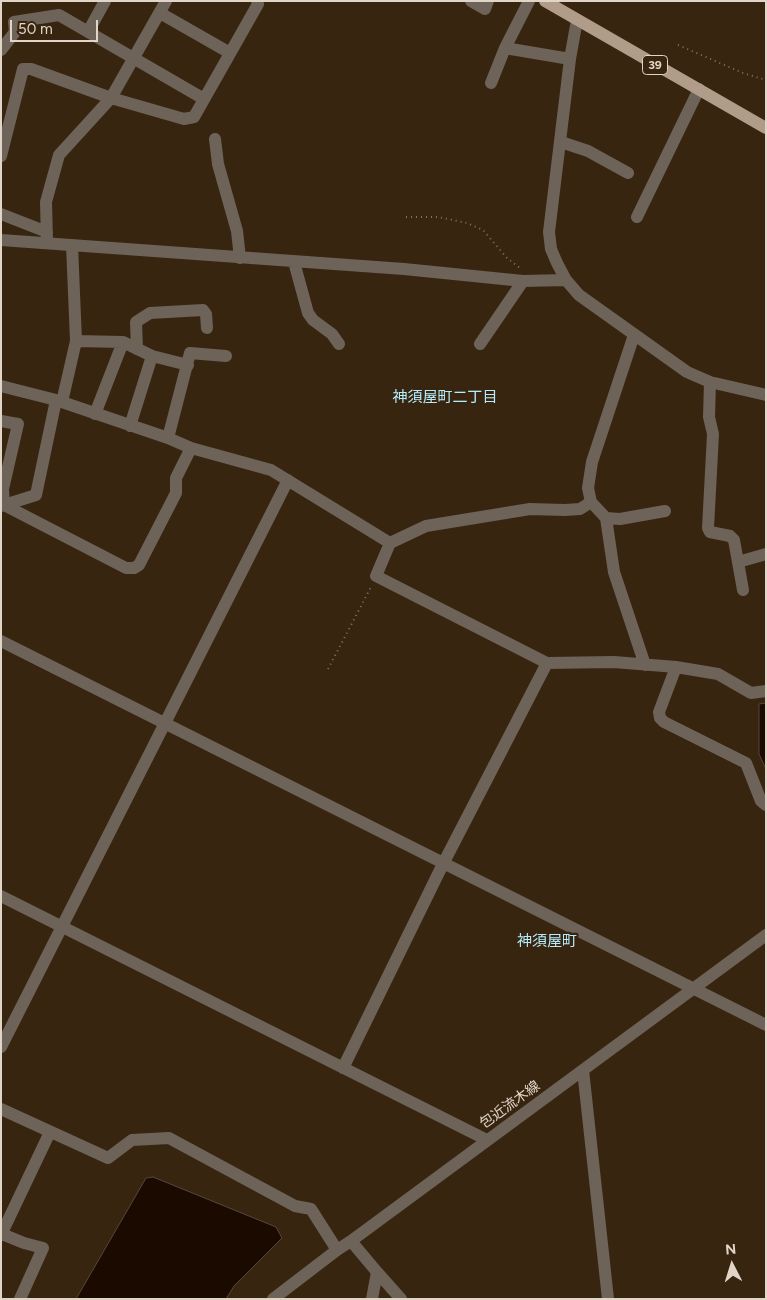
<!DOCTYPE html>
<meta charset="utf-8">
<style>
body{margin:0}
#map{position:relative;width:767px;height:1300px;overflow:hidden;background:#382510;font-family:Figtree,sans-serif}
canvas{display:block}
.frame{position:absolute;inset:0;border:2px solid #e1d5c8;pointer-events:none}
.north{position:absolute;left:707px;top:1240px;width:50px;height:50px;-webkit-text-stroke:4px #382510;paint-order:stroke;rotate:355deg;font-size:14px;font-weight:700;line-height:20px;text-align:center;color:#e1d5c8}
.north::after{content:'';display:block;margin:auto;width:18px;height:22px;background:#e1d5c8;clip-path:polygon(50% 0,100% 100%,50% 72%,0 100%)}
.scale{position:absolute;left:10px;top:20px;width:88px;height:22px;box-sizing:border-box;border:2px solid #e1d5c8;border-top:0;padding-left:6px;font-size:15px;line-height:18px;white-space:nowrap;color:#e1d5c8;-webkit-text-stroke:4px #382510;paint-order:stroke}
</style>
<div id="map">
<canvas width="767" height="1300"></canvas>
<div class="frame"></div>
<div class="north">N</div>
<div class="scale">50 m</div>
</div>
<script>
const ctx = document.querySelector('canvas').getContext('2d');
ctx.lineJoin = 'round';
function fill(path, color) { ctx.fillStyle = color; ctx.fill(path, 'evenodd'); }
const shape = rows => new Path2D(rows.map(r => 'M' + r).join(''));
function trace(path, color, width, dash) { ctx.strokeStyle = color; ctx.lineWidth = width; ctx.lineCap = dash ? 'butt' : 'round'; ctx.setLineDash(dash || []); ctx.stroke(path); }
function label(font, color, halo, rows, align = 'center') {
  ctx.font = font + ' Figtree,"Noto Sans JP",sans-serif'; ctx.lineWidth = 4.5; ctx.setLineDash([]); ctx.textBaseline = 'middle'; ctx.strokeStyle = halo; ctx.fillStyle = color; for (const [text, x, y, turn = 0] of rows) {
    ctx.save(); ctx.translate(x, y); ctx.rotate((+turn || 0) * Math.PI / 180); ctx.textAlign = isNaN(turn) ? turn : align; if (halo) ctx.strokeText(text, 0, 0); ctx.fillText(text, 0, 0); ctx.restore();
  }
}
const water = shape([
 [766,703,766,769,759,754,759,704,766,703],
 [153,1177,276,1227,282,1238,234,1286,226,1299,76,1299,146,1178,153,1177]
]);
fill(water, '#1b0a00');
trace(water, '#56473c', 1);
trace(shape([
 [678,45,743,73,766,80],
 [406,217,438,217,467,223,483,230,507,258,520,268],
 [328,669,371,587]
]), '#837361', 2, [1, 4]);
trace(shape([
 [471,1,485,9,488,1],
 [160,13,230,53],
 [577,20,570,59,549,232,551,249,557,263,566,280,579,295,687,372,710,382,766,395],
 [88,32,105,1],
 [505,48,570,59],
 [1,50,15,32,14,22,59,15,204,99],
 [491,83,505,48,529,1],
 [215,139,218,164,237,231,240,258],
 [561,142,588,151,628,173],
 [1,156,23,69,31,69,111,98,184,119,194,117,258,4,257,1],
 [1,214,47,232],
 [637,217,699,89],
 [1,240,404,269,523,281,566,280],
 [47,242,46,202,59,155,111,98,166,1],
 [294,262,308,313,313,320,332,334,339,344],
 [634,335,592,462,588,488,591,502,606,518,614,572,645,665],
 [76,341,123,342,152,356,188,365],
 [480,344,523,281],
 [137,349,136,322,150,313,203,310,206,314,207,328],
 [710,382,709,417,713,434,708,528,710,532,730,536,734,540,743,590],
 [1,386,56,400,168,438,191,448,271,470,390,543,376,576,547,663,614,662,676,667,718,674,751,693,766,691],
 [62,402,76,341,72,245],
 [95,414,123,342],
 [1,421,18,424,3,489,4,505,126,568,134,568,139,565,176,493,176,478,191,448],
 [130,426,152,356],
 [168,438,190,353,226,356],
 [1,506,36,495,56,400],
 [606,518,620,519,665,511],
 [390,543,426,526,530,509,565,510,580,509,591,502],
 [738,562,766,554],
 [1,641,766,1025],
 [676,667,659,712,660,718,664,722,746,763,761,801,766,805],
 [1,896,487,1140],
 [1,1047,288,480],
 [343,1068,443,864,547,663],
 [583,1070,608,1299],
 [1,1109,108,1158,132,1140,169,1138,295,1206,311,1209,337,1250],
 [2,1234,24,1243,43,1248,20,1299],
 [1,1235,50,1132],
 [351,1241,377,1272],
 [273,1299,337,1250,351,1241,766,935],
 [372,1299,377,1272,401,1299]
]), '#6d6359', 12);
trace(shape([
 [545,1,766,128]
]), '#b09c88', 12);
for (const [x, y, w] of [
 [655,65,25]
]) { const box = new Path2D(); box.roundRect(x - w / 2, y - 9.5, w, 19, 4); ctx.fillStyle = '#382510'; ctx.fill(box); trace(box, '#e1d5c8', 1); }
label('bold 12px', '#e1d5c8', null, [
 ["39",655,65]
]);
label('14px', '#e1d5c8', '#382510', [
 ["包近流木線",510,1105,-36]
]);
label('15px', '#b5ecfc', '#382510', [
 ["神須屋町二丁目",445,398],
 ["神須屋町",547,942]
]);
</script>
